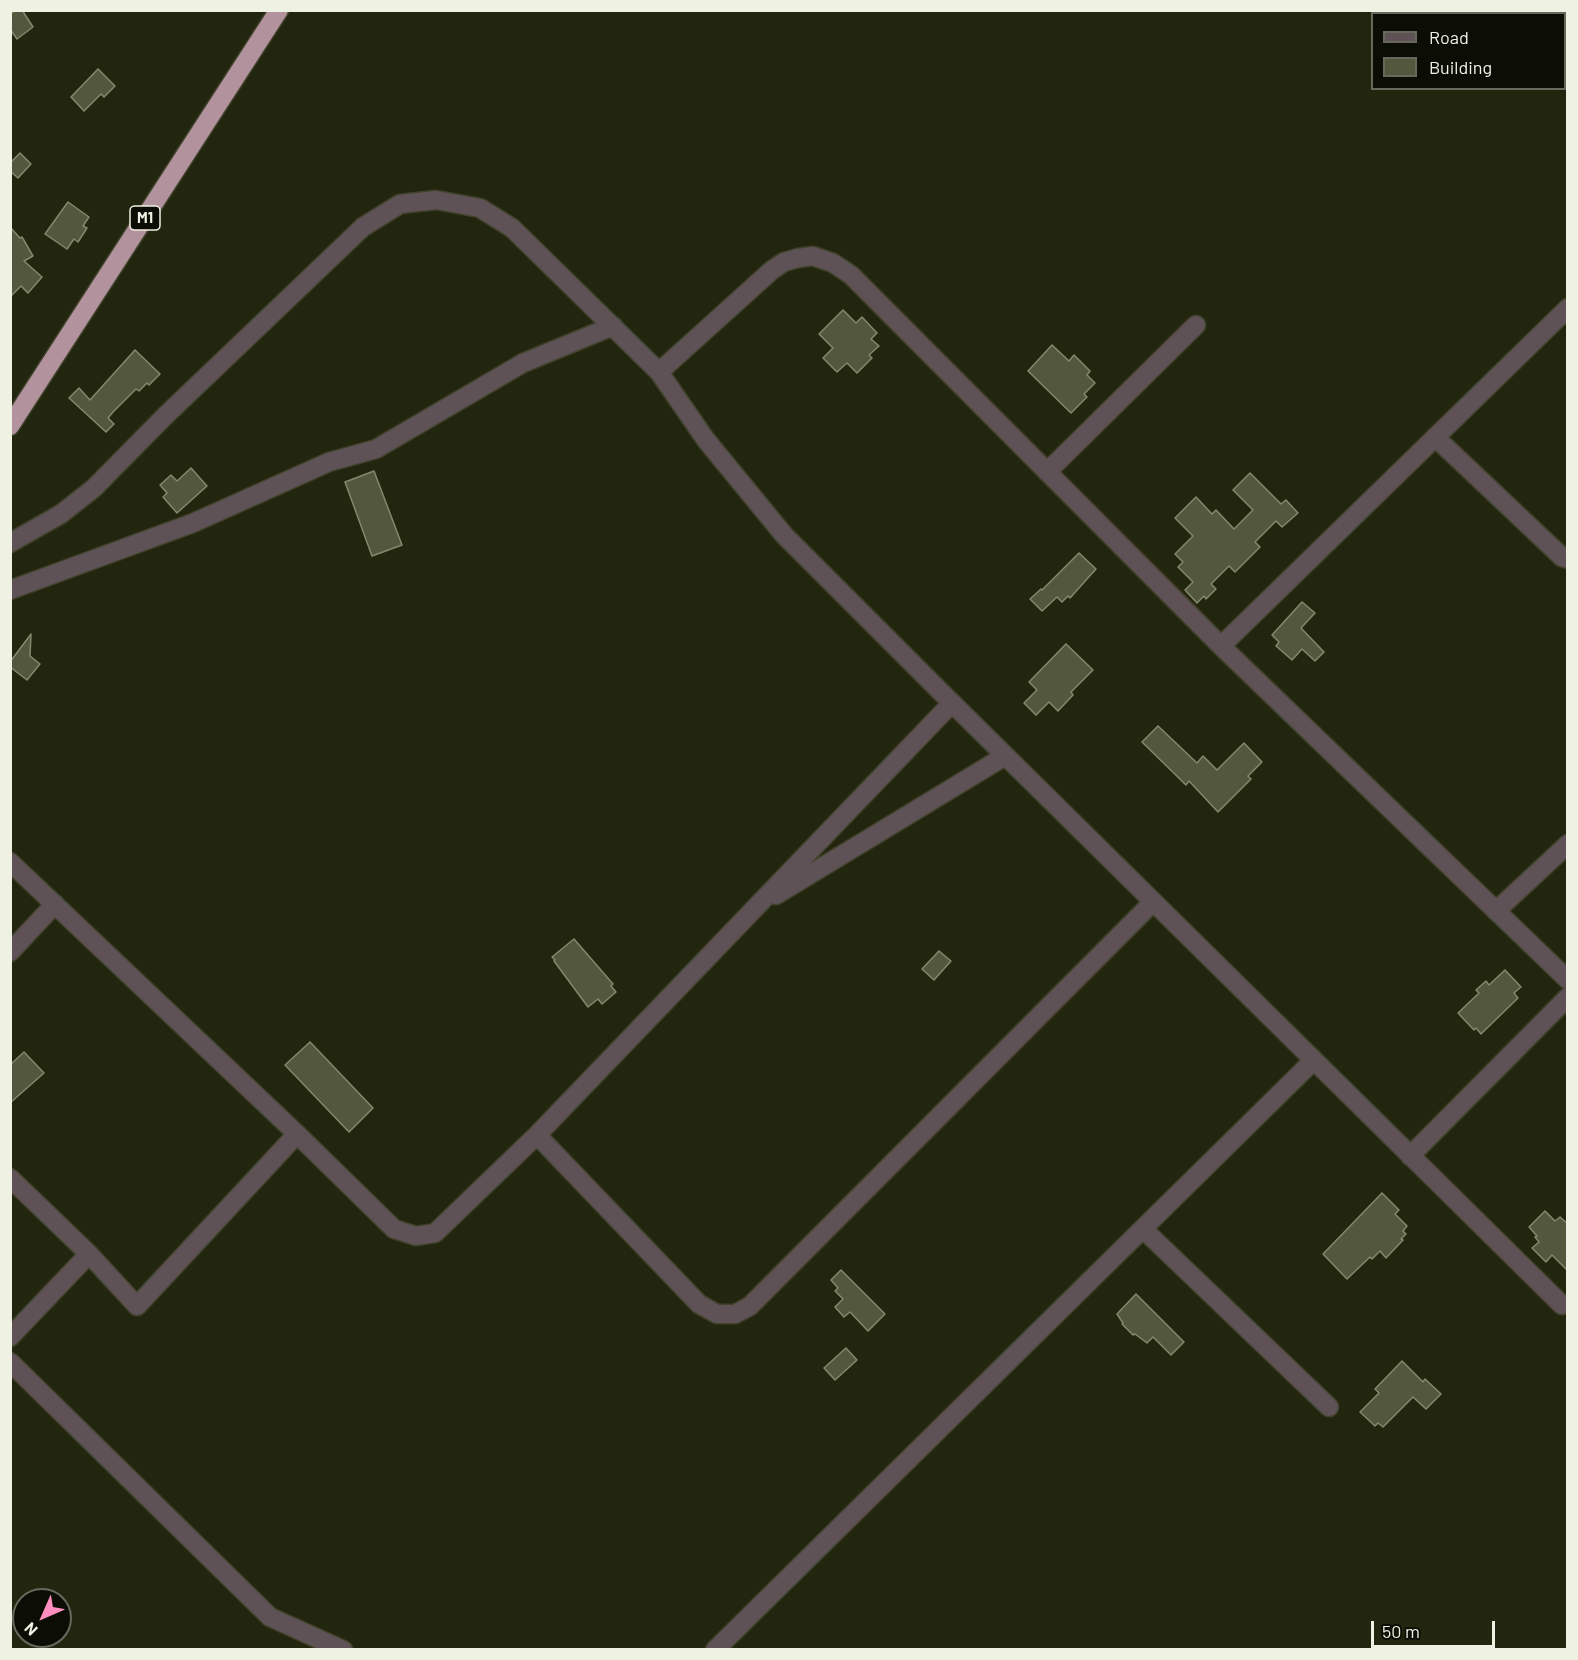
<!DOCTYPE html>
<style>
body{margin:0}
#map{position:relative;width:1578px;height:1660px;overflow:hidden;background:#23260e;font-family:Barlow,sans-serif}
canvas{display:block}
.frame{position:absolute;inset:0;border:12px solid #eff1e2;pointer-events:none}
.legend{position:absolute;left:1371px;top:12px;width:195px;height:78px;box-sizing:border-box;background:#0c0e05;border:2px solid #67695d;margin:0;padding:8px 10px;list-style:none;font-size:18px;color:#eff1e2}
.legend li{display:flex;align-items:center;gap:12px;height:30px}
.legend b{width:30px;border:2px solid #67695d}
.north{position:absolute;left:12px;top:1588px;width:60px;height:60px;box-sizing:border-box;background:#0c0e05;border:2px solid #67695d;border-radius:50%;rotate:225deg;font-size:16px;font-weight:700;line-height:24px;text-align:center;color:#eff1e2}
.north::after{content:'';display:block;margin:auto;width:21px;height:27px;background:#fe8ebe;clip-path:polygon(50% 0,100% 100%,50% 72%,0 100%)}
.scale{position:absolute;left:1371px;top:1621px;width:124px;height:27px;box-sizing:border-box;border:3px solid #eff1e2;border-top:0;padding-left:8px;font-size:18px;line-height:21px;white-space:nowrap;color:#eff1e2;-webkit-text-stroke:4px #0c0e05;paint-order:stroke}
</style>
<div id="map">
<canvas width="1578" height="1660"></canvas>
<div class="frame"></div>
<ul class="legend">
<li><b style="height:8px;background:#5f5256"></b>Road</li>
<li><b style="height:16px;background:#53573d"></b>Building</li>
</ul>
<div class="north">N</div>
<div class="scale">50 m</div>
</div>
<script>
const ctx = document.querySelector('canvas').getContext('2d');
ctx.lineJoin = 'round';
function fill(path, color) { ctx.fillStyle = color; ctx.fill(path, 'evenodd'); }
const shape = rows => new Path2D(rows.map(r => 'M' + r).join(''));
function trace(path, color, width, dash) { ctx.strokeStyle = color; ctx.lineWidth = width; ctx.lineCap = dash ? 'butt' : 'round'; ctx.setLineDash(dash || []); ctx.stroke(path); }
function label(font, color, halo, rows, align = 'center') {
  ctx.font = font + ' Barlow,sans-serif'; ctx.lineWidth = 5; ctx.setLineDash([]); ctx.textBaseline = 'middle'; ctx.strokeStyle = halo; ctx.fillStyle = color; for (const [text, x, y, turn = 0] of rows) {
    ctx.save(); ctx.translate(x, y); ctx.rotate((+turn || 0) * Math.PI / 180); ctx.textAlign = isNaN(turn) ? turn : align; if (halo) ctx.strokeText(text, 0, 0); ctx.fillText(text, 0, 0); ctx.restore();
  }
}
const building = shape([
 [16,10,22,10,33,27,17,39,10,29,10,14,16,10],
 [98,69,115,86,104,97,101,94,84,111,71,97,98,69],
 [20,153,31,164,18,178,10,171,10,163,20,153],
 [68,202,89,217,83,226,87,228,78,242,74,239,67,249,45,234,68,202],
 [10,227,20,238,22,237,33,256,24,261,42,277,28,293,21,286,10,297,10,227],
 [843,310,856,323,862,317,877,333,871,339,879,346,869,355,872,358,857,373,847,363,837,372,823,358,833,348,819,334,843,310],
 [1052,345,1069,361,1074,355,1090,371,1087,375,1095,383,1084,394,1087,397,1071,413,1028,371,1052,345],
 [135,350,160,374,149,385,147,383,139,391,136,389,113,412,108,418,114,424,106,432,69,398,79,388,90,400,135,350],
 [191,468,207,486,177,513,163,497,167,493,160,485,171,475,177,481,191,468],
 [374,471,402,545,372,556,345,482,374,471],
 [1250,473,1281,504,1286,500,1298,513,1282,527,1276,521,1255,542,1260,547,1235,572,1229,566,1211,584,1216,589,1206,599,1204,596,1197,603,1185,590,1193,582,1178,567,1183,562,1175,554,1193,536,1175,518,1196,497,1212,514,1216,510,1234,529,1253,510,1233,490,1250,473],
 [1079,553,1096,569,1070,598,1068,596,1062,602,1057,597,1042,611,1030,599,1041,589,1042,590,1079,553],
 [1302,602,1315,613,1301,628,1324,652,1315,661,1302,649,1292,660,1276,646,1279,642,1272,635,1302,602],
 [31,634,30,656,40,664,27,680,10,667,10,662,31,634],
 [1066,644,1093,670,1071,692,1073,695,1058,711,1049,702,1036,715,1024,703,1037,690,1029,682,1066,644],
 [1158,726,1197,763,1203,756,1217,770,1244,743,1262,762,1248,776,1251,779,1218,812,1189,781,1186,785,1142,742,1158,726],
 [574,939,613,984,611,986,616,992,602,1004,598,999,588,1007,554,961,555,960,552,957,574,939],
 [939,951,951,961,934,980,922,969,939,951],
 [1505,970,1521,987,1514,993,1518,998,1481,1034,1476,1028,1474,1030,1458,1013,1479,993,1476,990,1486,981,1489,985,1505,970],
 [310,1042,373,1108,349,1132,285,1065,310,1042],
 [24,1052,44,1073,10,1103,10,1065,24,1052],
 [1382,1193,1399,1210,1395,1214,1407,1226,1403,1231,1406,1234,1401,1239,1403,1240,1386,1258,1380,1251,1372,1259,1370,1257,1347,1279,1323,1254,1382,1193],
 [1545,1211,1555,1221,1560,1217,1568,1224,1568,1271,1552,1255,1546,1262,1532,1248,1539,1242,1535,1237,1537,1236,1529,1227,1545,1211],
 [841,1270,885,1314,868,1331,850,1312,844,1317,835,1307,843,1299,835,1291,838,1288,831,1280,841,1270],
 [1136,1294,1184,1342,1171,1355,1153,1337,1147,1343,1135,1334,1133,1335,1122,1324,1123,1323,1117,1314,1136,1294],
 [846,1348,857,1360,835,1380,824,1368,846,1348],
 [1402,1361,1423,1382,1425,1379,1441,1394,1426,1409,1413,1397,1383,1427,1378,1423,1375,1426,1360,1412,1379,1393,1375,1389,1402,1361]
]);
fill(building, '#53573d');
trace(building, '#84886d', 1.5);
const minor = shape([
 [659,372,772,270,784,262,798,258,813,256,833,263,851,275,1221,646,1568,980],
 [1435,437,1562,557,1568,559],
 [1047,472,1196,325],
 [10,543,61,514,94,488,165,416,363,227,400,204,436,200,480,208,512,228,659,372,706,440,784,535,952,703],
 [10,590,193,523,329,462,376,449,523,363,613,326],
 [1221,646,1568,308],
 [10,862,297,1134,137,1306,89,1254,10,1178],
 [776,895,1005,756],
 [1496,911,1568,844],
 [10,952,55,904],
 [297,1134,394,1229,416,1236,435,1233,537,1135,952,703,1562,1305],
 [537,1135,699,1304,717,1314,735,1314,750,1306,1153,902],
 [1410,1156,1568,997],
 [1143,1229,1329,1407],
 [10,1337,89,1254],
 [10,1362,270,1617,343,1650],
 [715,1650,1314,1060]
]);
const highway = shape([
 [10,426,279,10]
]);
trace(minor, '#40422c', 21);
trace(highway, '#40422c', 21);
trace(minor, '#5f5256', 18);
trace(highway, '#b1929d', 18);
for (const [x, y, w] of [
 [145,218,30]
]) { const box = new Path2D(); box.roundRect(x - w / 2, y - 12, w, 24, 4.5); ctx.fillStyle = '#0c0e05'; ctx.fill(box); trace(box, '#eff1e2', 1.5); }
label('bold 15px', '#eff1e2', null, [
 ["M1",145,218]
]);
</script>
